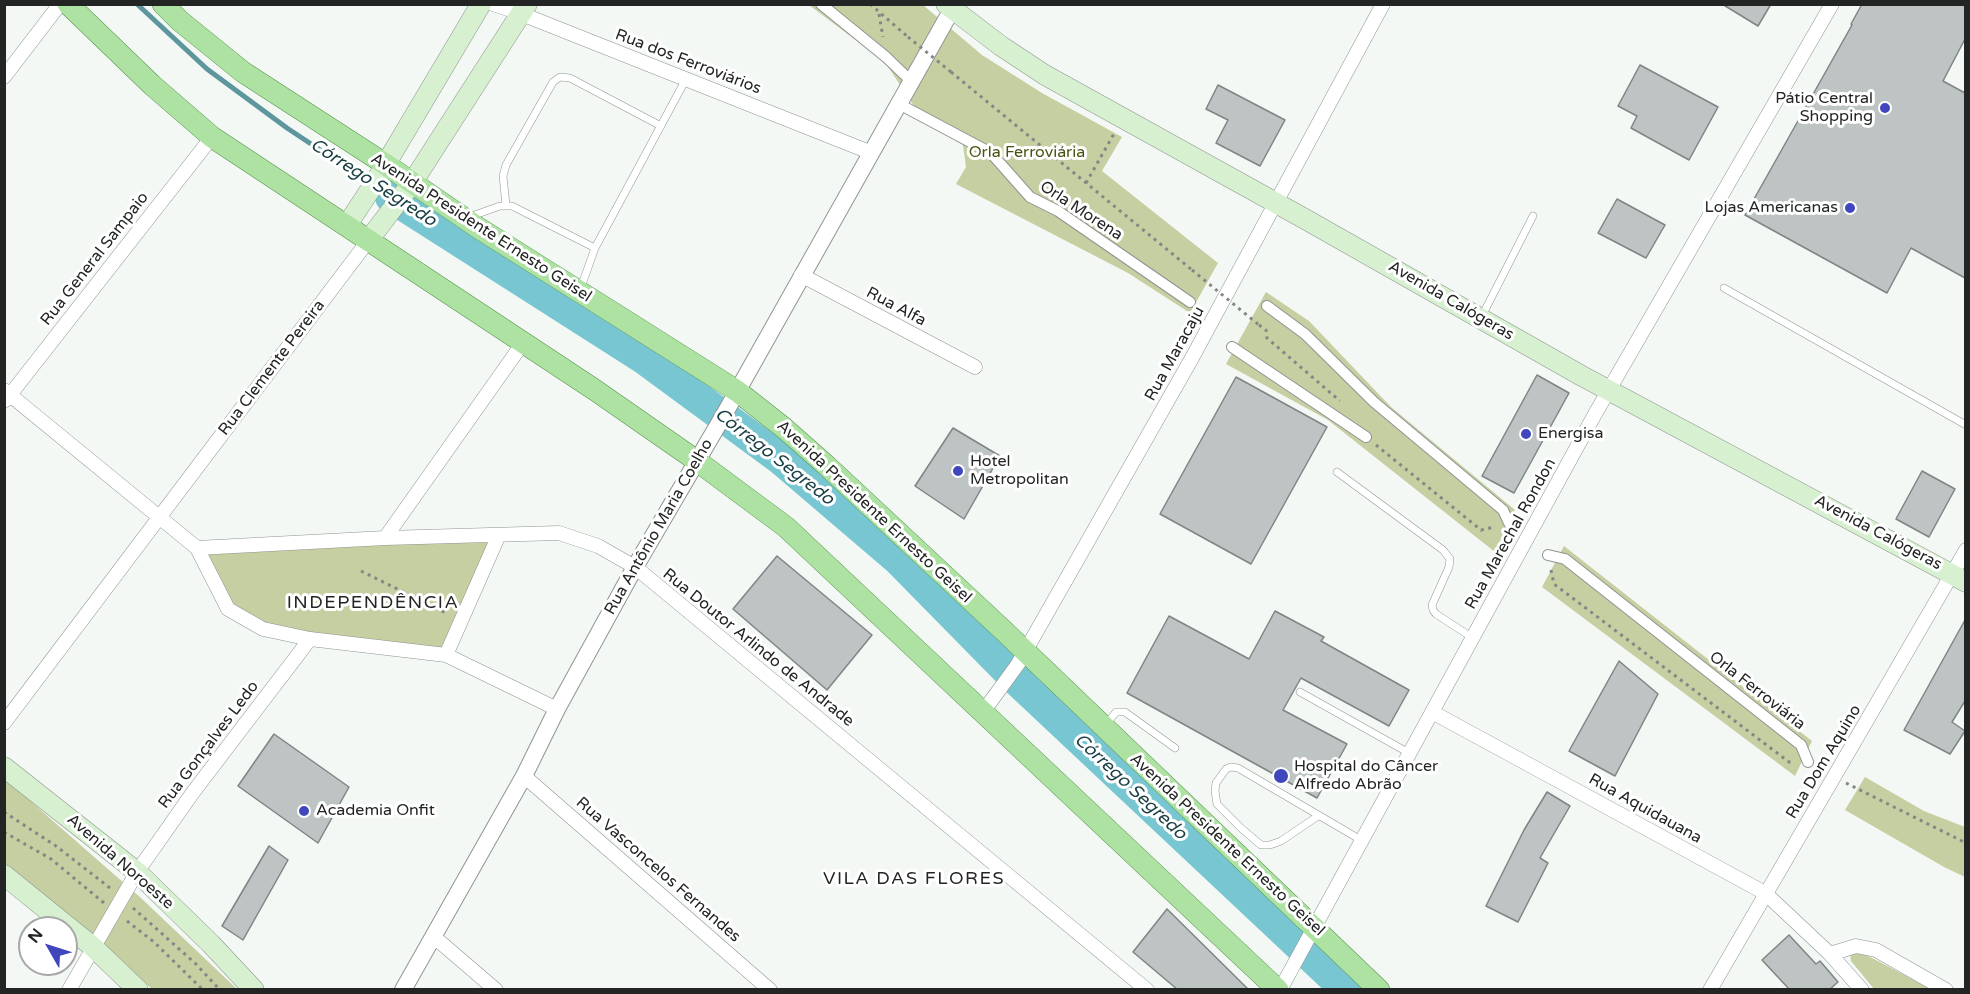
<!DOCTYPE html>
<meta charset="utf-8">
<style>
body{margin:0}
#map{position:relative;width:1970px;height:994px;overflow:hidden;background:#f3f8f5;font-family:"Varela Round",sans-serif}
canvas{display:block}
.frame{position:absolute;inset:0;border:6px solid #232524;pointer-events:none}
.north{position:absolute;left:18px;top:916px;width:60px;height:60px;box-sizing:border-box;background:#fff;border:2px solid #a7a8a7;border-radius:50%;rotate:309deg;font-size:16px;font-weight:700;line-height:24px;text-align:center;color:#232524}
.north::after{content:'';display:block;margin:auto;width:21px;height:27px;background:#4046bb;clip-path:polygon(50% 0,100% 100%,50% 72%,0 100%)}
</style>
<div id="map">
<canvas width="1970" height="994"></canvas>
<div class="frame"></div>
<div class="north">N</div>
</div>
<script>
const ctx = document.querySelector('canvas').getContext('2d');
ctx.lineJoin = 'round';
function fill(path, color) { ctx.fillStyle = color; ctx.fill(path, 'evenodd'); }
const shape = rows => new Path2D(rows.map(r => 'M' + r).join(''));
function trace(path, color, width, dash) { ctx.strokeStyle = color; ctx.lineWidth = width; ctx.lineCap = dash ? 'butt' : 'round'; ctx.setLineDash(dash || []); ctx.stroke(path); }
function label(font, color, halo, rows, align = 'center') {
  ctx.font = font + ' "Varela Round",sans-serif'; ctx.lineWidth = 6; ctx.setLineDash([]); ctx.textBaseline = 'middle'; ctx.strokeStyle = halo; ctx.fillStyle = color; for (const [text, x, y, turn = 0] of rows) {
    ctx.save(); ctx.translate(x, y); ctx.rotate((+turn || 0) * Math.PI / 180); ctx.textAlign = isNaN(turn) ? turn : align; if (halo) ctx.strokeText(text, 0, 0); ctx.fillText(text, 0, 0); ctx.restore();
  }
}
fill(shape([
 [809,5,923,5,982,55,1042,93,1122,137,1102,171,1218,263,1190,313,1128,273,956,184,966,167,963,145,925,123,885,62],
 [1266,292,1309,321,1391,407,1515,510,1495,552,1328,420,1226,364],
 [498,537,446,655,263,629,228,609,197,548],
 [1564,546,1812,741,1795,776,1542,587],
 [1865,777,1924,811,1965,827,1965,877,1944,867,1845,810],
 [4,778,141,898,237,989,152,989,83,929,5,867],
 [1855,949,1931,989,1874,989,1851,961,1850,953]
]), '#c5cfa1');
trace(shape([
 [137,4,207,69,287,128,391,197]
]), '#5e969e', 5);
trace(shape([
 [391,197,645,359,781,459,898,559,1016,679,1347,990]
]), '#77c6d2', 32);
const building = shape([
 [1722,4,1771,4,1758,26,1722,4],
 [1862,4,1965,4,1965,39,1943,81,1965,93,1965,278,1911,248,1887,293,1745,215,1852,25,1851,24,1862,4],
 [1640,65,1718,107,1689,160,1631,128,1637,116,1618,106,1640,65],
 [1218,85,1285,120,1260,166,1216,143,1228,120,1206,109,1218,85],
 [1617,199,1665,225,1646,258,1598,233,1617,199],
 [1537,375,1569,393,1514,493,1482,476,1537,375],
 [1236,377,1327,427,1251,564,1160,514,1236,377],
 [953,428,1000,456,964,519,915,486,953,428],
 [1922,471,1955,489,1929,537,1896,519,1922,471],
 [777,556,872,635,827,690,733,609,777,556],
 [1275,611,1324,637,1321,641,1409,690,1389,726,1301,678,1283,710,1347,744,1317,798,1127,693,1169,616,1249,659,1275,611],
 [1965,620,1965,701,1952,722,1965,731,1950,754,1904,730,1965,620],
 [1619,661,1658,694,1615,776,1569,751,1619,661],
 [274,734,349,787,318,843,238,786,274,734],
 [1547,792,1570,806,1540,858,1548,863,1518,922,1486,906,1524,830,1547,792],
 [269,846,288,860,243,940,222,926,269,846],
 [1167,909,1249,990,1178,990,1133,952,1167,909],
 [1789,935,1816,964,1820,961,1838,982,1829,990,1790,990,1762,960,1789,935]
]);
fill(building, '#bec4c3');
trace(building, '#7e8584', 1.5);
const service = shape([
 [506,205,503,176,506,165,553,82,560,77,570,78,661,126],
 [469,217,500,206,512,206,595,248],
 [1724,288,1966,425],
 [580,290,595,248,686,79],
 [1482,316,1533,216],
 [1337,472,1443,550,1450,559,1449,567,1432,605,1433,610,1436,614,1473,638],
 [1300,692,1409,753],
 [1105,726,1116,712,1125,712,1175,748],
 [1318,816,1281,841,1270,845,1261,845,1242,829,1217,804,1215,791,1216,783,1226,769,1231,767,1238,768,1361,840]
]);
const pedestrian = shape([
 [821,4,886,57,912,82],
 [899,104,991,153,1030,197,1058,211,1190,302],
 [1267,306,1305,334,1374,402,1503,510,1510,525],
 [1232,347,1366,437],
 [1548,555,1565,559,1801,745,1808,762]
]);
const minor = shape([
 [493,4,514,11,872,153],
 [4,77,60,4],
 [801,275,975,367],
 [4,390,197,548,385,538,559,533,598,546,635,567,1147,990],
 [6,400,212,137],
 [385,538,523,343],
 [197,548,228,609,263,629,310,639,446,655,557,709],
 [446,655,498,537],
 [983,712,1018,664,1192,358,1383,4],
 [1432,712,1765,893,1830,954,1862,990],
 [4,723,368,241],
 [524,776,770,990],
 [433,936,496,990],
 [1830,954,1856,946,1876,950,1946,990],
 [69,990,137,872,194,791,310,639],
 [1280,990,1595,414,1832,4],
 [1710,990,1966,550]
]);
const tertiary = shape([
 [403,990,524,776,557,709,635,567,725,413,955,4]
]);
const secondary = shape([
 [946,4,1001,46,1045,75,1305,219,1582,376,1966,582],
 [347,225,374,184,481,4],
 [368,241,412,183,527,4],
 [4,767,137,872,211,944,254,990],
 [4,875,93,947,138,990]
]);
const primary = shape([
 [68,4,152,85,212,137,595,390,697,461,786,527,1278,990],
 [163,4,180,21,243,72,385,164,477,227,737,391,784,428,827,466,1004,631,1379,990]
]);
trace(service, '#8f9491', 8);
trace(pedestrian, '#8f9491', 12);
trace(minor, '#8f9491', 15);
trace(tertiary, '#8f9491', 18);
trace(secondary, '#8f9491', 21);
trace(primary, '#59934e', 22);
trace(shape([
 [870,4,908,37],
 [879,14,883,37],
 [951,72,1192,270],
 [1086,183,1115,132],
 [1259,325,1266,330,1267,338,1340,401],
 [1376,445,1481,530,1495,527],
 [1551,570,1554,584,1789,762,1794,762],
 [361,571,448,614],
 [1846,783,1966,843],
 [4,812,56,846,110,888],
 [4,832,51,859,104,903],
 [133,908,196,964,220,990],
 [127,921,154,942,203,990]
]), '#848785', 3, [3, 4.5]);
trace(service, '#fff', 7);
trace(pedestrian, '#fff', 10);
trace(minor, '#fff', 14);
trace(tertiary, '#fff', 16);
trace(secondary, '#d6f0d0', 20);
trace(primary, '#ade2a2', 21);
trace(shape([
 [908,37,951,72],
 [1192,270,1259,325]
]), '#848785', 3, [3, 4.5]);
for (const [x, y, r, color] of [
 [1885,108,6,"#4046bb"],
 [1850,208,6,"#4046bb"],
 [1526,434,6,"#4046bb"],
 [958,471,6,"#4046bb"],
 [1281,776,8,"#4046bb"],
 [304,811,6,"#4046bb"]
]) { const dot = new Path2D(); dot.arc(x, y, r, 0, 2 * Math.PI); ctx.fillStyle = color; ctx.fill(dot); trace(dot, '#fff', 2); }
label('16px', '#232524', '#fff', [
 ["Rua dos Ferroviários",688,62,21],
 ["Orla Morena",1081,211,33],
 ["Avenida Presidente Ernesto Geisel",481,228,33],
 ["Rua General Sampaio",95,259,-52],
 ["Avenida Calógeras",1451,301,30],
 ["Rua Alfa",896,307,28],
 ["Rua Maracaju",1175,354,-61],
 ["Rua Clemente Pereira",272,368,-53],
 ["Avenida Presidente Ernesto Geisel",874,512,43],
 ["Rua Antônio Maria Coelho",659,527,-60],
 ["Avenida Calógeras",1878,533,28],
 ["Rua Marechal Rondon",1511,534,-61],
 ["Rua Doutor Arlindo de Andrade",758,648,39],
 ["Orla Ferroviária",1757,691,38],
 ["Rua Gonçalves Ledo",209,745,-53],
 ["Rua Dom Aquino",1824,762,-59],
 ["Rua Aquidauana",1645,809,29],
 ["Avenida Presidente Ernesto Geisel",1227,845,43],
 ["Avenida Noroeste",120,862,41],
 ["Rua Vasconcelos Fernandes",658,870,41]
]);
label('16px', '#232524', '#fff', [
 ["Pátio Central",1873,99,"right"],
 ["Shopping",1873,117,"right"],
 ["Lojas Americanas",1838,208,"right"],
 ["Energisa",1538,434],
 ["Hotel",970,462],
 ["Metropolitan",970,480],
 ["Hospital do Câncer",1294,767],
 ["Alfredo Abrão",1294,785],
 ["Academia Onfit",316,811]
], 'left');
label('16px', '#495311', '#fff', [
 ["Orla Ferroviária",1027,153]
]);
label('italic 18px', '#193f44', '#fff', [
 ["Córrego Segredo",373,183,33],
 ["Córrego Segredo",774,457,38],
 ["Córrego Segredo",1130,787,43]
]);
ctx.letterSpacing = '1.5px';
label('18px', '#232524', '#fff', [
 ["INDEPENDÊNCIA",373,603],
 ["VILA DAS FLORES",914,879]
]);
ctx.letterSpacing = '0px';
</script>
